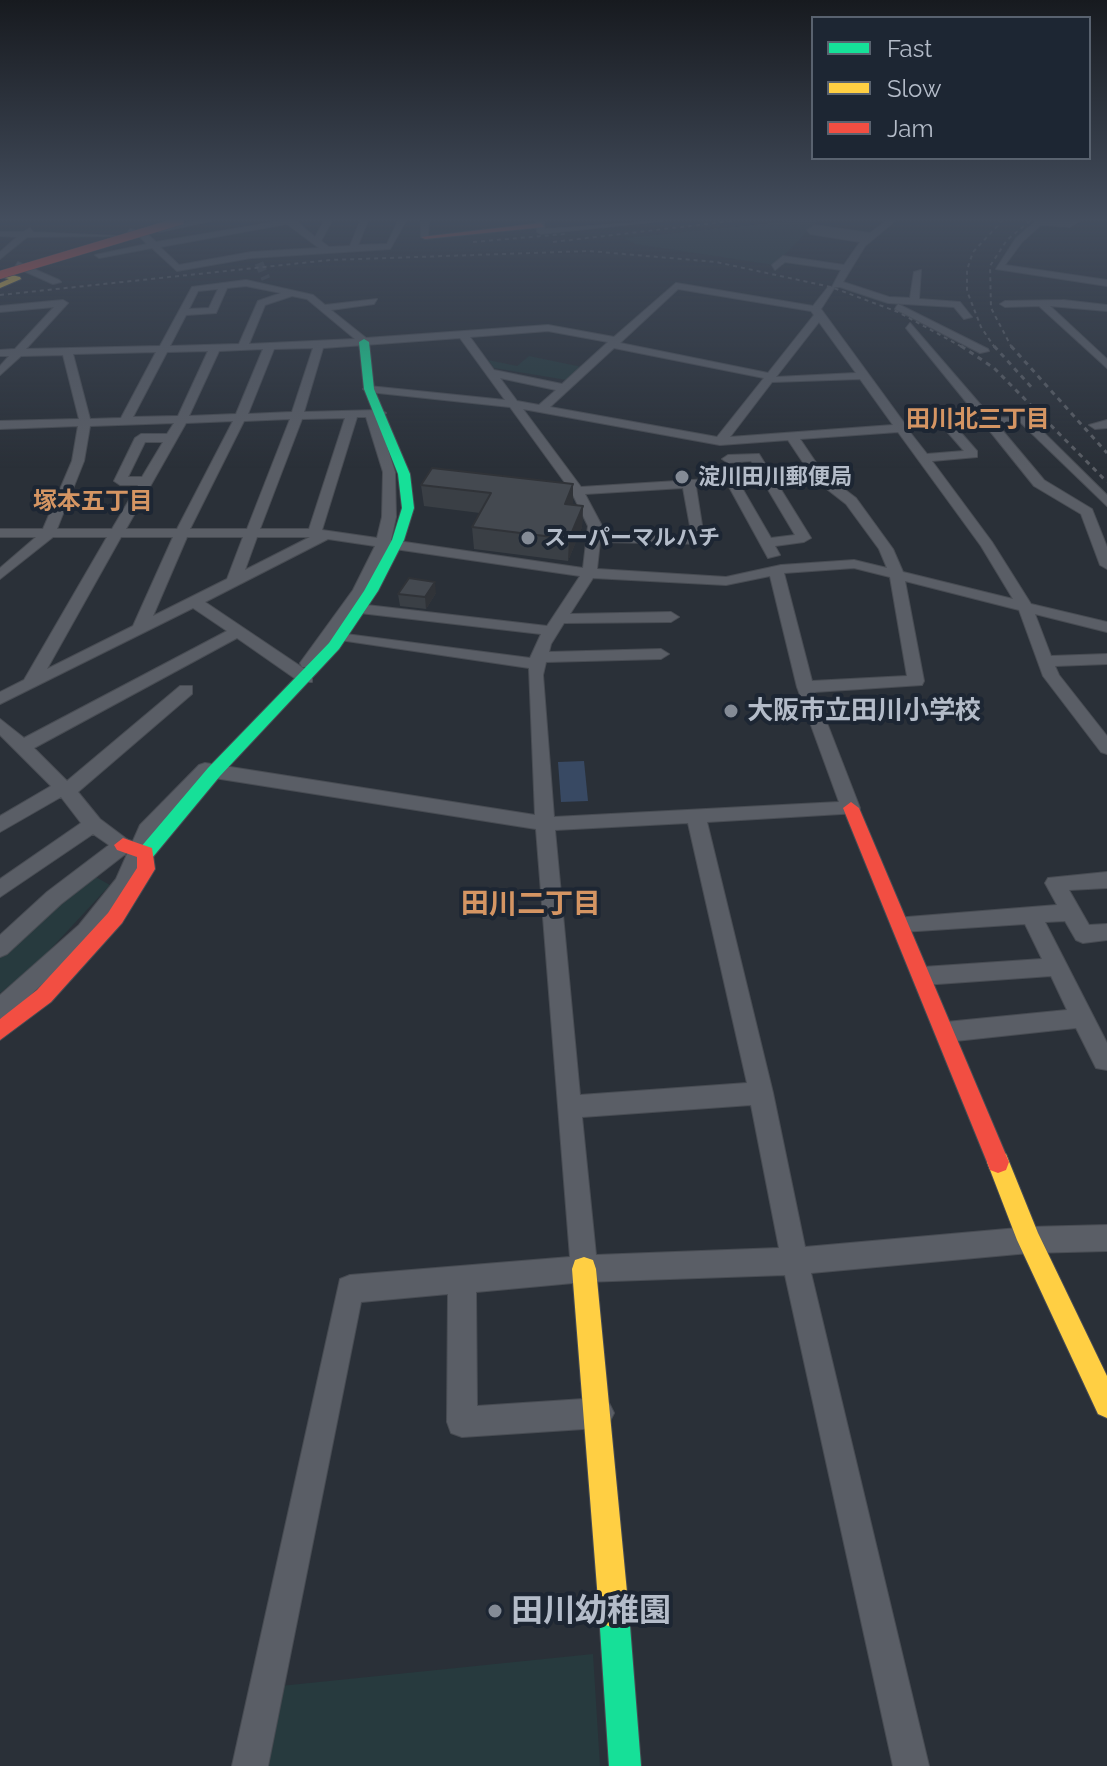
<!DOCTYPE html>
<meta charset="utf-8">
<style>
body{margin:0}
#map{position:relative;width:1107px;height:1766px;overflow:hidden;background:#2a3038;font-family:Raleway,sans-serif}
canvas{display:block}
.legend{position:absolute;left:811px;top:16px;width:280px;height:144px;box-sizing:border-box;background:#1d2633;border:2px solid #59626f;margin:0;padding:10px 14px;list-style:none;font-size:24px;color:#b4bcc9}
.legend li{display:flex;align-items:center;gap:16px;height:40px}
.legend b{width:40px;border:2px solid #59626f}
</style>
<div id="map">
<canvas width="1107" height="1766"></canvas>
<ul class="legend">
<li><b style="height:10px;background:#16e098"></b>Fast</li>
<li><b style="height:10px;background:#ffcf43"></b>Slow</li>
<li><b style="height:10px;background:#f24e42"></b>Jam</li>
</ul>
</div>
<script>
const ctx = document.querySelector('canvas').getContext('2d');
ctx.lineJoin = 'round';
function fill(path, color) { ctx.fillStyle = color; ctx.fill(path, 'evenodd'); }
const shape = rows => new Path2D(rows.map(r => 'M' + r).join(''));
function trace(path, color, width, dash) { ctx.strokeStyle = color; ctx.lineWidth = width; ctx.lineCap = dash ? 'butt' : 'round'; ctx.setLineDash(dash || []); ctx.stroke(path); }
function label(font, color, halo, rows, align = 'center') {
  ctx.font = font + ' Raleway,"Noto Sans JP",sans-serif'; ctx.lineWidth = 8; ctx.setLineDash([]); ctx.textBaseline = 'middle'; ctx.strokeStyle = halo; ctx.fillStyle = color; for (const [text, x, y, turn = 0] of rows) {
    ctx.save(); ctx.translate(x, y); ctx.rotate((+turn || 0) * Math.PI / 180); ctx.textAlign = isNaN(turn) ? turn : align; if (halo) ctx.strokeText(text, 0, 0); ctx.fillText(text, 0, 0); ctx.restore();
  }
}
fill(shape([
 [790,221,818,221,774,265,635,244,624,238],
 [529,356,582,367,567,380,494,368,488,360,517,366],
 [94,876,110,885,33,968,0,993,0,956,52,906],
 [593,1654,600,1766,260,1766,280,1686]
]), '#273a3e');
fill(shape([
 [584,761,588,801,561,802,558,762]
]), '#384963');
trace(shape([
 [259,263,266,279]
]), '#3f454e', 9, [9, 5]);
const street = shape([
 [196,221,211,221,160,232,156,230,196,221],
 [280,221,296,221,315,237,324,221,332,221,321,241,329,247,350,246,360,221,368,221,358,245,387,244,398,221,406,221,390,249,251,258,177,271,152,248,99,258,95,255,147,244,140,237,127,233,130,229,146,233,156,242,280,221],
 [287,224,319,248,251,252,179,265,160,247,287,224],
 [421,221,429,221,428,239,421,237,421,221],
 [536,221,544,221,545,229,662,221,541,234,537,232,536,221],
 [886,221,895,221,865,246,843,282,889,297,910,298,914,272,921,270,919,299,960,302,972,317,964,319,954,307,888,303,840,287,835,287,821,309,905,424,980,419,906,328,910,323,992,418,1028,417,1107,495,1107,506,1021,423,997,424,1044,480,1092,509,1107,547,1107,569,1100,565,1081,514,1034,486,985,425,956,427,977,451,977,457,932,461,992,542,1031,604,1107,622,1107,632,1035,614,1051,656,1107,654,1107,664,1055,666,1059,675,1107,736,1107,754,1101,752,1043,676,1019,610,905,581,924,681,922,685,815,692,860,808,858,813,707,822,773,1093,805,1247,1029,1227,1107,1225,1107,1251,1029,1253,811,1273,929,1766,893,1766,785,1275,584,1282,476,1292,477,1406,599,1398,609,1403,614,1413,609,1423,599,1428,462,1437,451,1433,447,1422,448,1294,361,1302,268,1766,232,1766,340,1279,350,1275,570,1257,536,829,208,777,155,834,131,888,93,937,8,1016,0,1019,0,995,79,925,116,879,128,852,61,904,7,954,0,957,0,935,47,892,109,845,93,834,0,897,0,879,81,823,61,797,0,832,0,816,51,786,0,735,0,719,24,738,227,631,193,608,0,704,0,692,24,680,107,537,53,537,0,579,0,568,36,537,0,537,0,529,43,529,72,461,78,426,0,429,0,421,79,419,63,355,21,356,0,375,0,366,9,356,0,356,0,350,15,349,54,307,0,312,0,306,63,300,68,303,26,349,160,346,192,287,246,280,313,295,325,305,377,299,374,304,331,310,366,338,548,325,614,337,676,283,813,306,828,287,832,287,841,270,785,262,775,270,772,265,783,256,844,265,860,242,810,234,807,230,815,225,870,233,886,221],
 [246,286,281,293,258,301,239,344,170,346,186,315,216,313,227,288,246,286],
 [218,289,209,308,189,309,198,291,218,289],
 [678,289,811,311,814,315,768,373,620,343,678,289],
 [292,296,307,299,355,339,249,344,265,305,292,296],
 [819,322,856,373,776,377,819,322],
 [548,331,608,342,562,384,494,370,470,337,548,331],
 [460,338,505,400,369,386,363,389,369,392,510,407,571,491,588,526,583,568,391,540,396,517,395,472,378,417,386,413,380,410,304,412,323,348,460,338],
 [313,348,292,412,248,414,274,349,313,348],
 [614,348,764,378,717,437,550,407,614,348],
 [263,349,236,414,189,416,219,351,263,349],
 [208,351,178,416,133,417,167,352,208,351],
 [156,352,121,418,90,419,73,354,156,352],
 [500,378,556,390,539,405,517,401,500,378],
 [860,379,893,425,730,437,772,382,860,379],
 [523,409,720,445,788,440,814,479,846,504,879,549,887,568,854,560,781,565,726,577,597,569,600,542,705,544,696,487,728,485,768,558,780,555,775,546,804,542,811,538,759,454,728,455,722,459,728,463,751,461,795,535,771,538,738,481,736,470,730,466,724,470,725,478,581,487,523,409],
 [357,417,366,417,383,472,382,517,377,538,322,530,357,417],
 [345,418,309,529,260,529,302,419,345,418],
 [290,419,247,529,190,529,244,421,290,419],
 [233,421,177,529,126,529,186,423,233,421],
 [174,423,167,434,141,434,135,438,114,481,120,485,138,485,112,529,57,529,84,461,90,426,174,423],
 [944,428,964,451,927,454,909,431,944,428],
 [898,432,981,546,1013,599,903,572,893,549,856,498,823,473,800,439,898,432],
 [145,442,163,442,142,477,128,477,145,442],
 [683,488,692,537,601,534,602,526,585,494,683,488],
 [121,537,173,537,133,626,47,669,121,537],
 [187,537,243,537,227,579,153,616,187,537],
 [257,537,310,537,245,570,257,537],
 [328,539,375,546,353,590,300,663,302,667,314,667,333,639,529,668,535,815,205,763,199,765,140,825,132,843,100,819,78,792,192,694,192,686,180,686,67,781,34,748,237,638,300,682,312,682,312,674,205,602,328,539],
 [388,548,580,576,547,626,358,604,388,548],
 [854,568,890,577,907,676,812,681,784,573,854,568],
 [770,576,797,687,839,802,554,817,543,675,546,662,661,659,669,654,661,649,549,652,551,644,564,623,671,622,679,617,671,612,570,614,593,578,726,585,770,576],
 [354,610,360,613,541,634,530,658,338,633,354,610],
 [688,823,747,1083,580,1095,555,830,688,823],
 [751,1105,779,1248,596,1255,582,1117,751,1105],
 [1036,221,1080,221,1070,227,1041,225,1022,242,1005,265,1107,280,1107,286,996,269,1016,238,1036,221],
 [30,228,33,232,118,236,27,237,0,259,0,252,17,237,0,236,0,232,23,232,30,228],
 [18,262,59,280,61,282,53,284,15,267,18,262],
 [1063,300,1107,305,1107,311,1050,306,1107,359,1107,368,1039,306,1005,307,1000,304,1005,301,1063,300],
 [898,304,988,349,989,351,980,353,895,309,898,304],
 [1107,420,1107,428,1095,429,1089,425,1107,420],
 [1107,872,1107,888,1069,890,1089,925,1107,924,1107,940,1083,943,1076,940,1065,921,1045,922,1107,1043,1107,1070,1096,1068,1076,1028,946,1042,938,1039,935,1032,938,1025,946,1022,1067,1010,1051,976,923,985,915,982,912,976,915,970,923,967,1042,959,1025,924,902,932,895,930,892,924,895,918,1057,905,1045,883,1048,878,1107,872]
]);
const fast = shape([
 [364,339,369,342,374,389,410,474,414,508,404,540,378,591,339,649,220,776,152,858,140,858,137,853,140,848,208,768,329,643,364,591,392,540,402,508,398,474,364,389,359,342,364,339],
 [614,1598,625,1602,629,1613,641,1766,609,1766,599,1613,603,1602,614,1598]
]);
const slow = shape([
 [0,272,20,277,21,279,0,288,0,283,9,279,0,277,0,272],
 [998,1151,1006,1154,1038,1233,1107,1376,1107,1418,1098,1414,1017,1240,987,1162,990,1154,998,1151],
 [584,1257,593,1260,596,1269,629,1613,625,1624,614,1628,603,1624,599,1613,572,1269,575,1260,584,1257]
]);
const jam = shape([
 [541,223,544,227,425,239,421,237,541,223],
 [851,802,859,808,1009,1162,1006,1170,998,1173,990,1170,987,1162,843,808,851,802],
 [123,838,152,848,155,869,152,874,122,923,51,1002,0,1040,0,1019,37,990,108,913,137,868,137,857,117,850,114,845,123,838]
]);
trace(street, '#484c53', 2);
trace(fast, '#484c53', 2);
trace(slow, '#484c53', 2);
trace(jam, '#484c53', 2);
fill(street, '#5a5e66');
fill(fast, '#16e098');
fill(slow, '#ffcf43');
fill(jam, '#f24e42');
trace(shape([
 [473,242,565,234],
 [553,242,733,221],
 [0,295,330,260,589,251,716,262,831,287,898,312,964,348],
 [995,348,981,327,967,291,967,270,973,252,1002,221],
 [1012,348,991,308,990,266,1007,240,1030,221]
]), '#595d64', 2, [4, 4]);
trace(shape([
 [961,346,994,368,1107,482],
 [994,346,1034,390],
 [1011,346,1107,453]
]), '#595d64', 3, [5, 5]);
const jamBridge = shape([
 [0,275,180,221]
]);
trace(jamBridge, '#474c53', 9, []);
trace(jamBridge, '#f24e42', 8);
fill(shape([
 [573,484,573,505,583,506,582,527,568,561,474,549,472,527,480,513,424,506,421,485],
 [436,593,426,609,400,606,398,594]
]), '#3a3f45');
fill(shape([
 [573,484,573,505,565,504],
 [583,506,582,527,568,561,569,539],
 [435,582,436,593,426,609,425,597]
]), '#303338');
const building = shape([
 [432,468,573,484,565,504,583,506,569,539,472,527,491,493,421,485,432,468],
 [409,578,435,582,425,597,398,594,409,578]
]);
fill(building, '#444950');
trace(building, '#303338', 2);
const sky = ctx.createLinearGradient(0, 0, 0, 468);
sky.addColorStop(0, '#171a1f');
sky.addColorStop(0.47, '#444e5e');
sky.addColorStop(1, '#444e5e00');
ctx.fillStyle = sky;
ctx.fillRect(0, 0, 1107, 468);
for (const [x, y, r, color] of [
 [682,477,8,"#848b96"],
 [528,538,8,"#848b96"],
 [731,711,8,"#848b96"],
 [495,1611,8,"#848b96"]
]) { const dot = new Path2D(); dot.arc(x, y, r, 0, 2 * Math.PI); ctx.fillStyle = color; ctx.fill(dot); trace(dot, '#1d2633', 3); }
label('bold 22px', '#b4bcc9', '#1d2633', [
 ["淀川田川郵便局",698,477],
 ["スーパーマルハチ",544,538]
], 'left');
label('bold 24px', '#d59563', '#1d2633', [
 ["田川北三丁目",978,420],
 ["塚本五丁目",93,502]
]);
label('bold 26px', '#b4bcc9', '#1d2633', [
 ["大阪市立田川小学校",747,711]
], 'left');
label('bold 28px', '#d59563', '#1d2633', [
 ["田川二丁目",531,905]
]);
label('bold 32px', '#b4bcc9', '#1d2633', [
 ["田川幼稚園",511,1611]
], 'left');
</script>
